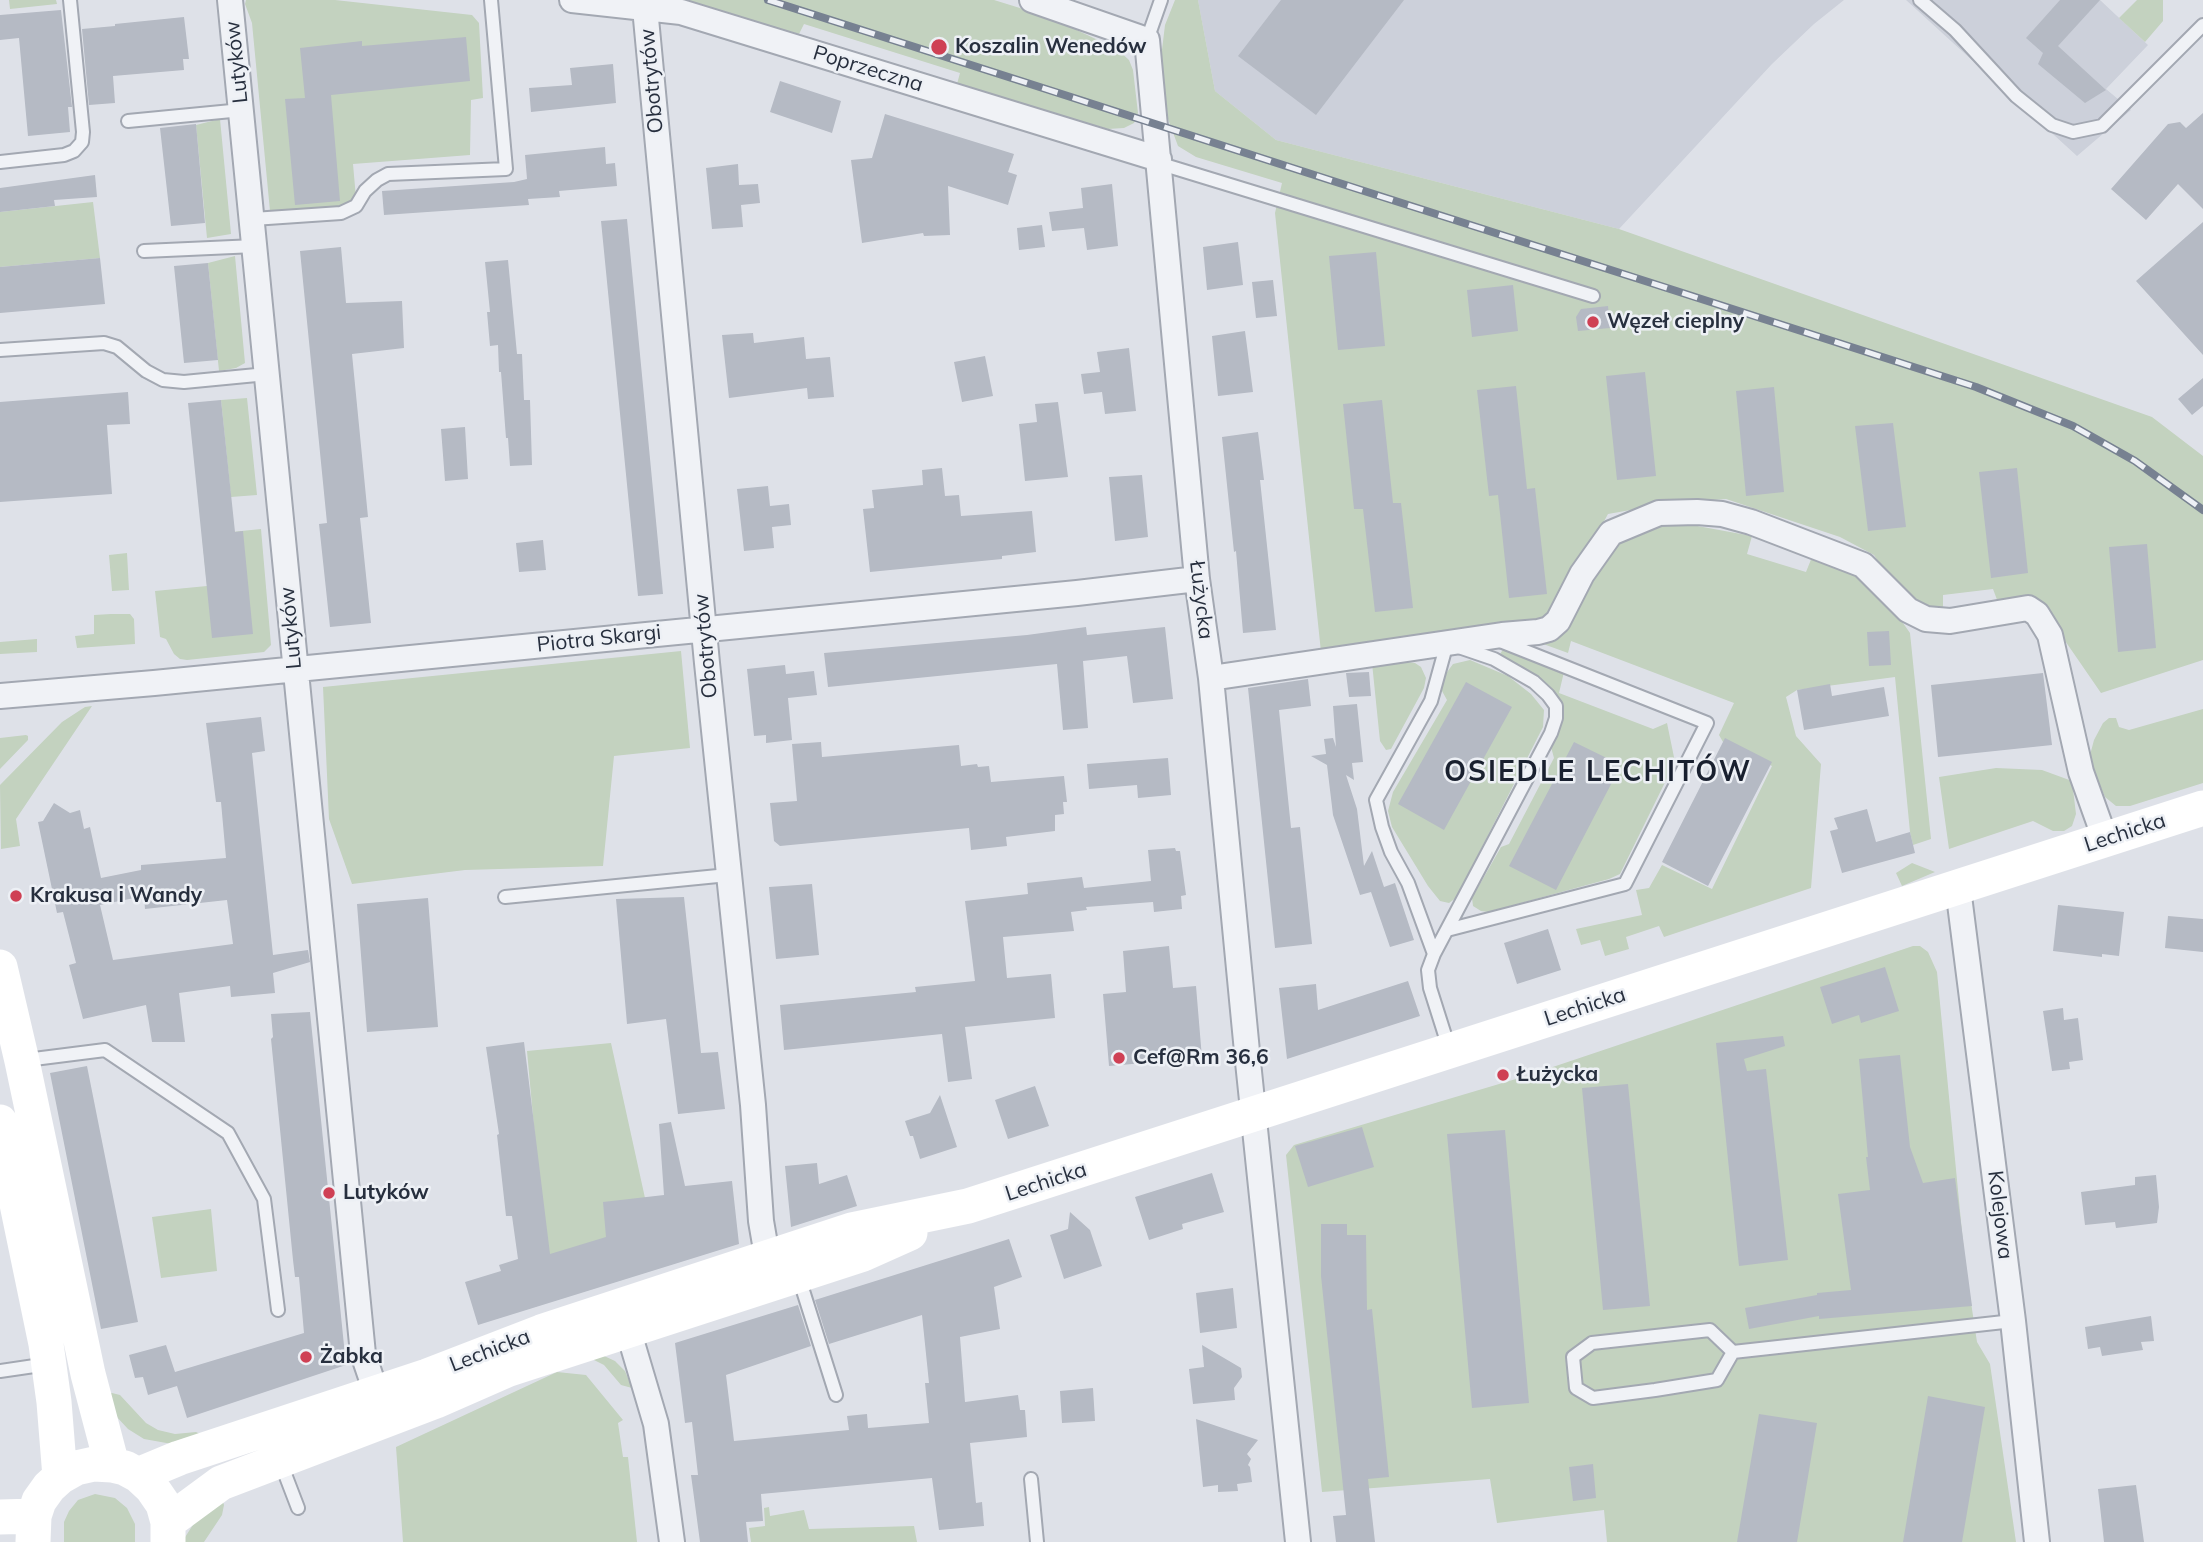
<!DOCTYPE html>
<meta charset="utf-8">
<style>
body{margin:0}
canvas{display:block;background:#dee1e8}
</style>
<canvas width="2203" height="1542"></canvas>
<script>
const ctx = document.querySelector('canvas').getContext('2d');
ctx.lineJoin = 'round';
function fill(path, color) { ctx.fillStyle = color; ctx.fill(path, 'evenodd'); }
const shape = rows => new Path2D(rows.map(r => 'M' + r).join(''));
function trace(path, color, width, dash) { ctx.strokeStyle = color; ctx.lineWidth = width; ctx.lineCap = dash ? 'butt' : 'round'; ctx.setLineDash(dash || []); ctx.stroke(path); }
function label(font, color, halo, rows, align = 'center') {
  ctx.font = font + ' Mulish,sans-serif'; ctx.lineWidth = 5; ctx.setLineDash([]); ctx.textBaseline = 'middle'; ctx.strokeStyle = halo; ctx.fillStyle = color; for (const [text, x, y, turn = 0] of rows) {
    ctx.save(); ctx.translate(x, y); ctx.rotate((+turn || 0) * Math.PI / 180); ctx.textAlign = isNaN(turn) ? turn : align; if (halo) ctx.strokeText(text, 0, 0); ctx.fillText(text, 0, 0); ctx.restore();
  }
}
fill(shape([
 [1198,0,1844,0,1814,24,1772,64,1619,229,1276,140,1215,91],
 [1906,0,2100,0,2148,45,2106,89,2131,110,2077,156]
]), '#ccd0da');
fill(shape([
 [9,0,56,0,57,4,10,9],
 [246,0,335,0,472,15,479,23,483,98,471,100,470,155,353,164,356,198,349,204,341,207,270,211,252,23,245,4],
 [680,0,994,0,1049,17,1117,49,1129,60,1133,70,1138,113,1134,123,1124,128,1108,129,957,84,960,73,804,24,799,34],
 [1175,0,1198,0,1215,91,1276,140,1619,229,2152,417,2203,456,2203,660,2101,693,2050,619,1999,605,1993,589,1943,595,1943,607,1930,609,1917,606,1890,579,1874,555,1840,537,1726,499,1670,503,1608,514,1557,608,1542,620,1321,652,1275,213,1282,183,1196,157,1178,146,1168,119,1161,58,1165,25],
 [2137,0,2163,0,2163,21,2145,42,2119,18],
 [220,119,231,234,207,238,196,125],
 [93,202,100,258,0,267,0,212],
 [235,256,245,363,236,368,219,371,208,263],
 [247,398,257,495,231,497,221,400],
 [1681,523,1752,536,1747,554,1806,572,1812,557,1867,578,1889,603,1910,633,1931,839,1913,845,1910,832,1895,677,1797,690,1786,697,1796,736,1821,764,1811,888,1664,937,1659,926,1626,937,1629,949,1605,956,1600,940,1581,945,1576,929,1642,915,1636,890,1649,888,1662,865,1712,889,1772,766,1723,742,1719,735,1734,703,1571,641,1568,653,1535,641,1594,574,1620,540,1651,527],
 [261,529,271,645,264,652,187,660,180,659,174,654,166,639,160,637,155,591,207,586,202,535],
 [127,553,129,590,112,591,109,555],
 [111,614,130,614,134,619,135,644,77,648,75,636,94,634,94,615],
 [37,639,37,652,0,654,0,642],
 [1504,648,1564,672,1559,693,1653,729,1667,723,1675,762,1620,874,1609,879,1488,912,1481,911,1473,906,1472,898,1501,847,1509,844,1554,758,1551,747,1559,726,1561,713,1500,654],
 [681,651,690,748,614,756,603,866,465,870,352,884,329,819,323,687],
 [1470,660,1508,676,1531,694,1544,710,1543,727,1456,898,1449,903,1440,901,1428,886,1392,827,1388,811,1393,792,1447,700,1442,691,1442,679,1453,664],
 [1400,661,1415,663,1421,667,1426,678,1424,688,1391,749,1386,750,1380,741,1372,663],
 [92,706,16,819,20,846,1,849,0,785,62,722,85,707],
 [2203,709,2203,783,2130,806,2116,806,2105,797,2096,776,2090,755,2094,740,2103,723,2109,718,2116,718,2119,727,2129,730],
 [26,735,28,736,28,740,0,769,0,738],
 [1996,768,2042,770,2072,781,2076,814,2072,826,2064,831,2053,831,2033,821,1949,849,1939,777],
 [1912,863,1935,872,1902,886,1896,873],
 [1913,946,1920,946,1928,952,1937,972,1965,1263,1977,1342,1990,1364,2016,1542,1607,1542,1604,1510,1497,1523,1490,1479,1322,1492,1286,1155,1294,1145,1526,1076],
 [611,1043,645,1198,635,1230,546,1258,527,1051],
 [211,1209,217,1271,161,1278,152,1217],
 [602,1355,615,1361,625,1371,632,1388,621,1385,604,1365,592,1359],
 [557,1372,586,1375,623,1420,618,1423,623,1457,628,1457,637,1542,403,1542,396,1447],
 [112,1393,120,1395,146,1423,158,1430,175,1434,196,1432,200,1434,172,1444,144,1439,128,1429,115,1415,107,1394],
 [95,1494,115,1498,127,1508,135,1524,135,1542,64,1542,64,1522,69,1511,78,1500],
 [222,1499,224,1505,222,1515,204,1542,182,1542,196,1520],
 [769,1507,770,1516,804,1510,809,1529,914,1526,917,1542,751,1542,749,1528,765,1526,764,1508]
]), '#c3d2bf');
fill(shape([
 [1281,0,1404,0,1316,115,1238,56],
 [2060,0,2100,0,2058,46,2106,90,2085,103,2038,64,2043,53,2026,38],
 [61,10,72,107,68,107,70,132,28,136,19,38,0,40,0,15],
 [184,17,189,59,183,59,184,70,113,76,115,103,89,105,82,29,115,26,115,24],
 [466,37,470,81,331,95,340,201,295,205,285,99,305,98,300,48,362,41,362,46],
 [613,64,616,103,531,112,529,88,572,85,570,68],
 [780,81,841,101,832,133,770,112],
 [2203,113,2203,209,2178,184,2146,220,2111,189,2168,124,2180,122,2186,128],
 [885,114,1014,154,1008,172,1017,175,1008,205,948,186,950,235,924,236,923,233,862,243,851,160,872,158],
 [196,124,205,223,171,226,160,128],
 [605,147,606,164,615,163,617,186,559,191,560,197,528,199,529,205,384,215,382,191,514,182,527,179,525,155],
 [738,164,739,185,758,184,760,203,741,205,743,227,712,229,706,168],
 [95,175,97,197,54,200,55,206,0,212,0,188],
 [1112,184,1118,246,1087,250,1084,228,1052,231,1049,212,1083,208,1081,188],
 [627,219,663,594,638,596,601,221],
 [2203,222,2203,355,2136,281],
 [1042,225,1045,247,1019,250,1017,228],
 [1238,242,1243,285,1207,290,1203,247],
 [341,247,346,303,402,301,404,348,352,354,368,517,360,518,371,623,330,627,319,524,327,523,300,251],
 [1376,252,1385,346,1338,350,1329,256],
 [100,258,105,304,0,313,0,267],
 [508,260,517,354,522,354,524,400,530,400,532,465,510,466,508,438,506,438,501,372,499,372,498,345,490,346,487,312,490,312,485,262],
 [208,263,218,360,184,363,174,266],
 [1273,280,1277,316,1256,318,1252,282],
 [1513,285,1518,331,1472,337,1467,290],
 [1608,306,1610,328,1578,331,1576,317,1581,309],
 [1245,331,1253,392,1218,396,1212,336],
 [753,333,754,343,804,337,806,359,830,357,834,397,808,399,807,388,729,398,722,335],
 [1129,348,1136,411,1105,414,1102,392,1084,394,1081,374,1100,372,1097,352],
 [985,356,993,396,962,402,954,362],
 [1645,372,1656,476,1617,480,1606,376],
 [2203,378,2203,406,2192,415,2178,399],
 [1516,386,1527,489,1535,488,1547,594,1509,598,1498,495,1489,496,1477,390],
 [1774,387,1784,492,1746,496,1736,391],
 [128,392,130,424,107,425,112,494,0,502,0,402],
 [221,400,235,532,243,531,253,634,212,638,188,403],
 [1382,400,1393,503,1401,503,1413,608,1375,612,1363,509,1354,509,1343,404],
 [1058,402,1068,477,1025,481,1019,424,1037,422,1035,404],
 [1893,423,1906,527,1868,531,1855,426],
 [465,427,468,479,445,481,441,429],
 [1258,432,1264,480,1260,480,1276,630,1243,633,1236,551,1234,552,1222,437],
 [942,468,945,496,959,495,961,516,1032,511,1036,552,1002,556,1002,559,870,572,863,509,874,508,872,490,923,485,922,470],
 [2017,468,2028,573,1991,578,1979,472],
 [1142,475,1148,537,1115,541,1109,477],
 [768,486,770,506,789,504,791,525,772,527,774,548,744,551,737,489],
 [543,540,546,570,519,572,516,543],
 [2147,544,2156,648,2118,652,2109,547],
 [1086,627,1087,635,1165,627,1173,699,1133,703,1127,656,1083,661,1088,728,1063,730,1057,664,828,687,824,653,1027,635],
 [1889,631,1891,665,1869,666,1867,632],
 [785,665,786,674,814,671,817,695,788,698,792,740,766,743,766,735,754,736,747,669],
 [1369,672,1371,696,1349,697,1346,673],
 [2043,673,2052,745,1938,757,1931,685],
 [1308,679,1311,706,1279,710,1291,828,1300,827,1312,944,1275,948,1248,688],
 [1466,682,1512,707,1444,830,1398,804],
 [1830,684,1832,696,1884,687,1889,716,1804,730,1797,690],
 [1357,704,1363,762,1352,763,1354,780,1346,775,1357,809,1364,866,1372,851,1384,887,1395,883,1414,940,1390,947,1371,892,1360,895,1333,815,1327,765,1311,756,1326,754,1324,739,1333,738,1336,747,1333,706],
 [261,717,265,751,252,753,273,955,308,950,310,962,273,973,275,993,231,997,230,986,179,993,185,1042,152,1042,146,1005,83,1019,69,965,76,963,63,912,57,913,38,822,43,821,54,803,70,813,80,810,84,829,90,827,101,878,141,870,141,865,226,858,221,802,216,802,206,723],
 [144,896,145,909,227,900,233,944,113,960,100,905],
 [1725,738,1772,762,1708,886,1662,862],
 [821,742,822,757,959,745,961,766,977,764,978,767,989,766,991,782,1064,776,1067,802,1063,802,1064,814,1055,815,1055,831,1006,837,1007,846,971,850,969,828,780,846,774,841,770,803,797,801,792,744],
 [1574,742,1621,765,1556,890,1509,866],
 [1168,758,1171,795,1138,798,1137,785,1089,789,1087,764],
 [1867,809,1876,842,1910,832,1915,853,1842,873,1830,831,1838,829,1834,818],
 [1175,848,1176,851,1180,851,1186,895,1181,896,1182,909,1154,912,1153,902,1086,907,1087,910,1071,912,1074,931,1003,937,1007,978,1051,974,1055,1018,965,1027,972,1079,948,1082,942,1034,784,1050,780,1005,916,992,915,987,975,981,965,901,1028,894,1027,883,1082,877,1084,888,1151,881,1148,850],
 [812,884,819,955,776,959,769,887],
 [684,897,701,1053,718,1052,725,1109,678,1114,666,1019,627,1024,616,899],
 [428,898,438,1027,367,1032,357,904],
 [2058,905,2124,912,2119,956,2102,954,2102,957,2053,951],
 [2168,916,2203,919,2203,952,2165,948],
 [1548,929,1561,970,1517,984,1504,943],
 [1169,946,1173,988,1196,986,1202,1058,1109,1066,1103,994,1126,992,1123,951],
 [1885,967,1899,1011,1861,1023,1859,1015,1832,1024,1820,987],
 [1408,981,1420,1016,1287,1059,1279,988,1316,984,1318,1010],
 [2063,1008,2064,1020,2078,1018,2083,1060,2069,1062,2070,1069,2052,1071,2043,1011],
 [310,1012,346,1365,187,1418,177,1386,148,1395,143,1377,135,1378,129,1355,166,1345,175,1372,304,1333,299,1277,295,1277,293,1260,271,1039,273,1037,271,1014],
 [1783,1036,1785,1046,1744,1059,1747,1071,1766,1069,1788,1260,1739,1266,1716,1043],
 [524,1042,550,1254,606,1237,603,1202,664,1195,659,1124,671,1122,685,1186,732,1181,739,1244,478,1325,465,1282,501,1271,499,1265,518,1259,512,1216,506,1216,497,1135,499,1134,486,1047],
 [1900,1055,1910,1147,1923,1183,1955,1178,1972,1306,1819,1319,1819,1316,1749,1329,1745,1308,1817,1295,1817,1293,1851,1290,1838,1194,1870,1190,1866,1157,1868,1157,1859,1059],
 [87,1066,138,1322,101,1329,50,1073],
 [1628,1084,1650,1306,1603,1310,1582,1088],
 [1035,1086,1049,1126,1008,1139,995,1100],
 [940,1095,957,1147,920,1159,913,1136,910,1136,905,1121,930,1113],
 [1362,1127,1374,1167,1308,1187,1295,1146],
 [1505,1130,1529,1403,1472,1408,1447,1134],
 [817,1163,819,1184,847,1175,857,1206,791,1227,785,1166],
 [1212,1173,1224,1212,1182,1224,1183,1229,1149,1240,1135,1197],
 [2156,1175,2159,1207,2157,1223,2116,1228,2115,1222,2085,1225,2081,1192,2135,1185,2135,1177],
 [1070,1212,1090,1230,1102,1266,1064,1279,1050,1235,1068,1229],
 [1321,1224,1347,1224,1347,1235,1366,1235,1367,1310,1372,1309,1389,1477,1368,1479,1375,1542,1336,1542,1333,1516,1346,1515,1321,1276],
 [1009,1239,1022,1277,994,1287,1000,1329,960,1337,965,1402,1018,1395,1020,1410,1025,1410,1027,1437,970,1443,976,1503,982,1502,984,1526,939,1530,932,1478,761,1494,763,1521,746,1522,748,1542,700,1542,691,1475,698,1475,692,1422,685,1423,675,1343,798,1305,811,1346,726,1375,734,1441,849,1430,847,1416,867,1414,868,1428,929,1423,925,1383,929,1383,922,1315,829,1344,815,1300],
 [1233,1288,1237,1328,1200,1333,1196,1293],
 [2151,1316,2154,1341,2141,1342,2143,1350,2102,1356,2100,1347,2088,1349,2085,1327],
 [1202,1345,1241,1368,1242,1377,1234,1388,1235,1400,1193,1404,1189,1369,1204,1367],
 [1093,1388,1095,1421,1062,1423,1060,1391],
 [1928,1396,1985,1407,1962,1542,1903,1542],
 [1759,1414,1817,1423,1797,1542,1737,1542],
 [1196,1419,1258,1440,1247,1454,1251,1459,1248,1465,1250,1467,1252,1482,1237,1484,1238,1491,1218,1492,1218,1485,1203,1487],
 [1593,1464,1596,1498,1573,1501,1569,1467],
 [2136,1485,2144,1542,2104,1542,2098,1489]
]), '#b5bac4');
const lane = shape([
 [1920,0,1955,30,2016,96,2052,125,2073,132,2102,126,2203,25],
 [1147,40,1161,0],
 [128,121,242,110],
 [0,162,64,155,74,151,82,142,83,132,70,0],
 [1158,163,1593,296],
 [253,219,341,213,356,206,365,191,377,180,388,174,506,169,491,0],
 [144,251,255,246],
 [0,350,104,343,117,347,146,371,163,380,184,382,267,374],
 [505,897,728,875],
 [1447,930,1625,884,1707,723,1500,641],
 [1434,954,1551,733,1556,718,1556,706,1548,695,1534,682,1494,659,1447,643,1431,701,1376,800,1382,827,1391,852,1408,883,1434,954,1428,970,1430,988,1449,1048],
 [26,1060,105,1050,228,1133,264,1199,278,1310],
 [799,1278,836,1395],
 [1733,1352,1710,1330,1592,1343,1573,1357,1576,1388,1593,1398,1655,1390,1717,1380,1733,1352,2013,1321],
 [0,1371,48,1364],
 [280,1461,298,1508],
 [1031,1479,1037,1542]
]);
const street = shape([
 [230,0,363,1354,381,1407],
 [572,0,681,12,1159,159],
 [1032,0,1147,40,1197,579,1211,678,1248,1062,1298,1542],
 [645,8,707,663,753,1105,761,1221,766,1250,773,1271],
 [1211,678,1502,635,1538,632,1549,629,1558,621,1582,574,1611,533,1659,513,1697,512,1722,514,1751,522,1863,565,1908,610,1926,619,1950,621,2028,608,2037,614,2050,635,2081,772,2105,839],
 [0,696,154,683,1077,593,1197,579],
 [1958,888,2013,1321,2037,1542],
 [624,1316,656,1424,672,1542]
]);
trace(lane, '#a3a8b2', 16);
trace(street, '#a3a8b2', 28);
trace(lane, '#f0f2f6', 12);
trace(street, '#f0f2f6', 24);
trace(shape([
 [0,967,22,1061,88,1374,112,1465],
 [0,1122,46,1344,54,1402,60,1477],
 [138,1475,179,1458,427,1376,541,1332,852,1230,968,1206,2203,808],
 [0,1517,34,1516],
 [168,1522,221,1483,436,1401,509,1369,863,1254,910,1233],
 [33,1542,34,1516,39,1501,49,1487,60,1477,76,1468,94,1464,112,1465,125,1468,138,1475,152,1488,163,1504,168,1522,168,1542]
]), '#fff', 35);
const rail = shape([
 [768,0,1976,387,2073,426,2135,461,2203,510]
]);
trace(rail, '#778191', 8);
trace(rail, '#edf0f5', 5, [16]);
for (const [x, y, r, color] of [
 [939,47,9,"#cf4054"],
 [1593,322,7,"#cf4054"],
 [16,896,7,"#cf4054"],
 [1119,1058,7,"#cf4054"],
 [1503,1075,7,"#cf4054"],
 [329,1193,7,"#cf4054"],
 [306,1357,7,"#cf4054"]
]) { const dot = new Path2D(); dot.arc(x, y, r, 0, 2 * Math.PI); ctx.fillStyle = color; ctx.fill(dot); trace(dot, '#edf0f5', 2.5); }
label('bold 21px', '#272f3e', '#edf0f5', [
 ["Koszalin Wenedów",955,47],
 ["Węzeł cieplny",1607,322],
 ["Krakusa i Wandy",30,896],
 ["Cef@Rm 36,6",1133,1058],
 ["Łużycka",1517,1075],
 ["Lutyków",343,1193],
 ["Żabka",320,1357]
], 'left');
label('21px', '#272f3e', '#edf0f5', [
 ["Lutyków",237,62,-96],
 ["Poprzeczna",868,69,17],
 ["Obotrytów",652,81,-95],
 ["Łużycka",1201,600,83],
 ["Lutyków",291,628,-95],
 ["Piotra Skargi",599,639,-6],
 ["Obotrytów",706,646,-95],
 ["Lechicka",2125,833,-18],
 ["Lechicka",1585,1007,-18],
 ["Lechicka",1046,1182,-18],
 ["Kolejowa",2000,1215,83],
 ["Lechicka",490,1351,-21]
]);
ctx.letterSpacing = '2px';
label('bold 28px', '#19202f', '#edf0f5', [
 ["OSIEDLE LECHITÓW",1598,773]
]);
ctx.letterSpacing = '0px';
</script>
